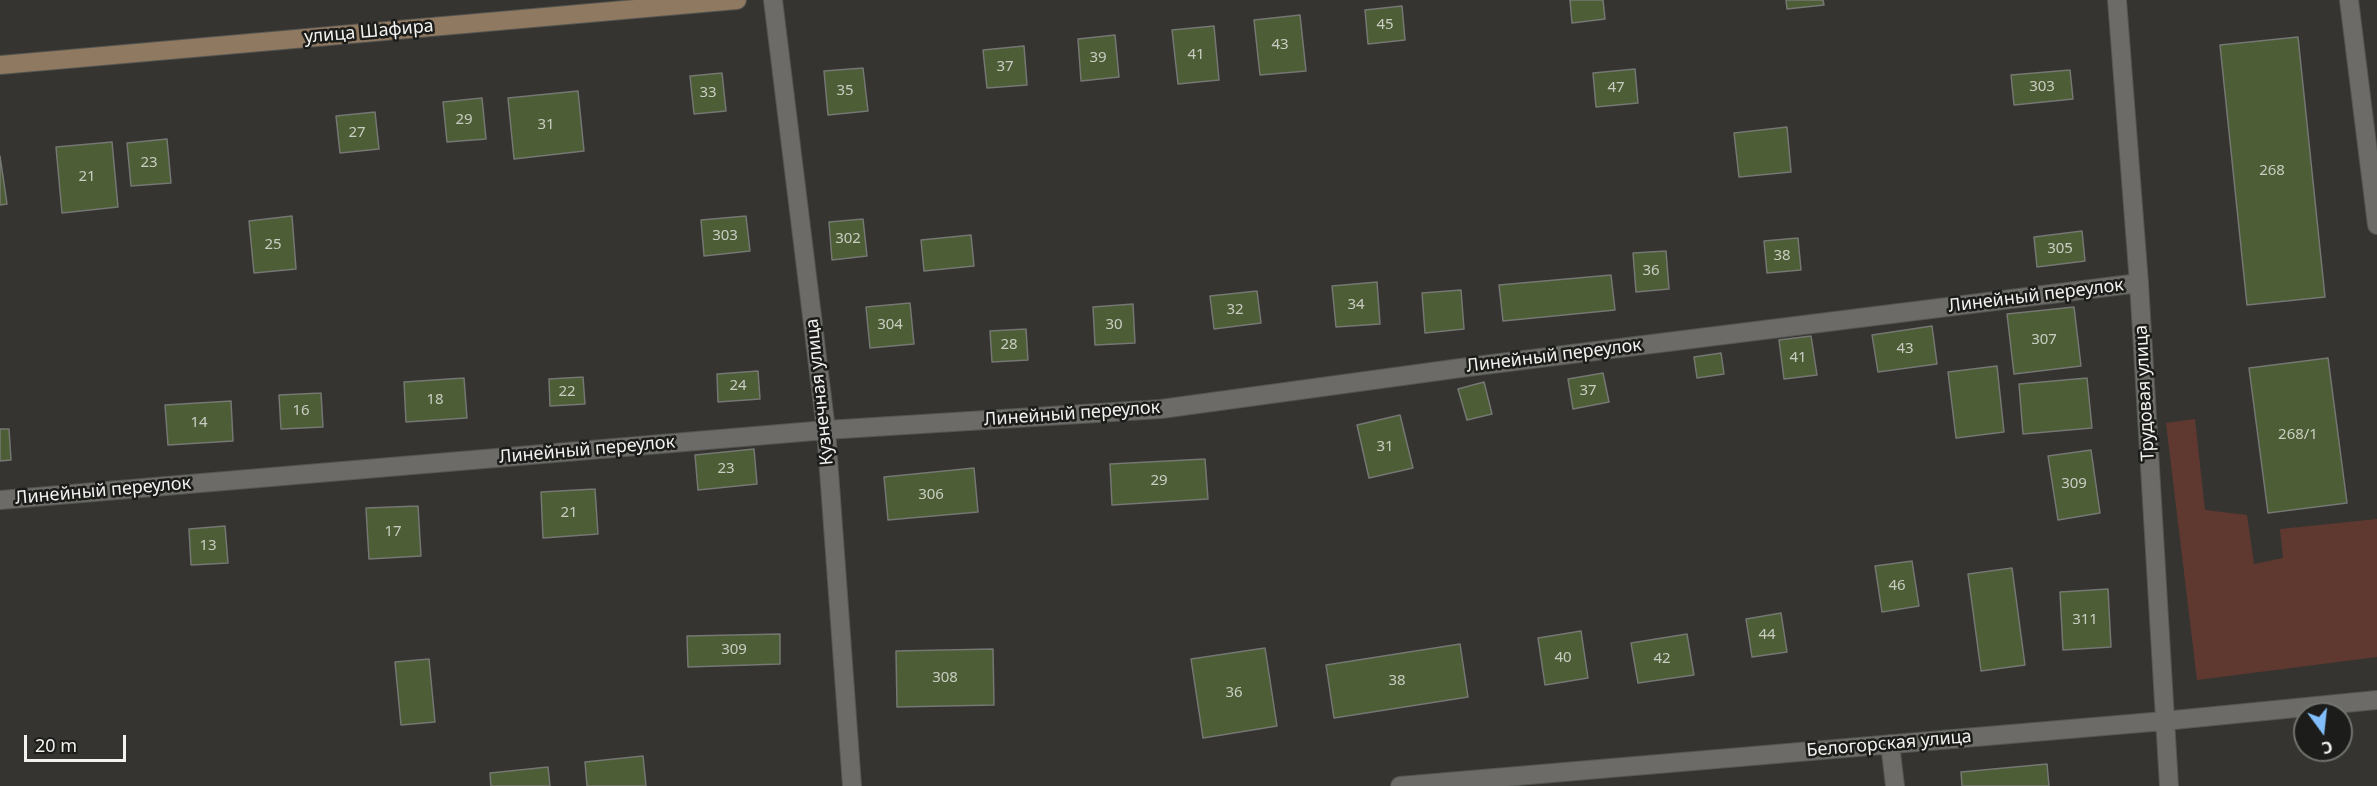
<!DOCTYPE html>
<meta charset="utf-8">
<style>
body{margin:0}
#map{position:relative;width:2377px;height:786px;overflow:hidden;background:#353431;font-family:"Noto Sans",sans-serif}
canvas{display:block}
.north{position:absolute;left:2293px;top:702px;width:60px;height:60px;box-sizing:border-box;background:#1c1c1a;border:2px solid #72726f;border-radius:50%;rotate:165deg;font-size:16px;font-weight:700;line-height:24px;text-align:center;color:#f2f2ef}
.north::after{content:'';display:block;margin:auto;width:21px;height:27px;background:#80bdfa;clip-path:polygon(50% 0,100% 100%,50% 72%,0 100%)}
.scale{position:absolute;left:24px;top:735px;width:102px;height:27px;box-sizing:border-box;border:3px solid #f2f2ef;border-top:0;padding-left:8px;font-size:18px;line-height:21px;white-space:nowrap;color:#f2f2ef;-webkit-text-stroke:4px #1c1c1a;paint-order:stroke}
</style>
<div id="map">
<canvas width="2377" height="786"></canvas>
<div class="north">С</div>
<div class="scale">20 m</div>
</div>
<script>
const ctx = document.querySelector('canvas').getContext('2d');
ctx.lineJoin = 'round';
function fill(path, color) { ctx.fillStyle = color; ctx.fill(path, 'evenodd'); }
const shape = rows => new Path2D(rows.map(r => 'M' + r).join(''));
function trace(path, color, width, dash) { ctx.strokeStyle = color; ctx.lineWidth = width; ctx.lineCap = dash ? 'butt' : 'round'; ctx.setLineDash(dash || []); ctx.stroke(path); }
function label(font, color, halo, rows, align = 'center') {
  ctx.font = font + ' "Noto Sans",sans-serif'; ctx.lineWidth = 5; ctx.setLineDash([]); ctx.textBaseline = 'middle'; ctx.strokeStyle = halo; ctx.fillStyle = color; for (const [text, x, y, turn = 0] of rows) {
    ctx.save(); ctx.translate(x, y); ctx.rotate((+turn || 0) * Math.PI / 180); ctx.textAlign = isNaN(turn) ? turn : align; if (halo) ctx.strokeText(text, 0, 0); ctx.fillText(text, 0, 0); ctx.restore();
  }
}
fill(shape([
 [2195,419,2205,510,2247,515,2254,564,2283,558,2280,529,2377,519,2377,657,2197,680,2166,423]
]), '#5f3930');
const building = shape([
 [1570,0,1603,0,1605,19,1572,23,1570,0],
 [1786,0,1823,0,1824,5,1787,9,1786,0],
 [1402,6,1405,40,1368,44,1365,10,1402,6],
 [1300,15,1306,71,1260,75,1254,20,1300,15],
 [1214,26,1219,80,1178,84,1172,30,1214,26],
 [1115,35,1119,77,1081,81,1078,39,1115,35],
 [2298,37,2325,297,2247,305,2220,45,2298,37],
 [1024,46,1027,85,987,88,983,50,1024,46],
 [863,68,868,111,828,115,824,71,863,68],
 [1635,69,1638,103,1596,107,1593,73,1635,69],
 [2070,70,2073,99,2014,105,2011,75,2070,70],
 [722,73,726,111,694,114,690,76,722,73],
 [578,91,584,151,514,159,508,98,578,91],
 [482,98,486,139,447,142,443,102,482,98],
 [375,112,379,149,340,153,336,116,375,112],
 [1787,127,1791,172,1739,177,1734,133,1787,127],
 [167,139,171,183,131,186,127,143,167,139],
 [112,142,118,207,62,213,56,147,112,142],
 [0,156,7,204,0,205,0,156],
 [292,216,296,269,254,273,249,221,292,216],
 [746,216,750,251,704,256,701,220,746,216],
 [863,219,867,256,832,260,829,222,863,219],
 [2082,231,2085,261,2037,267,2034,237,2082,231],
 [971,235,974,266,924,271,921,240,971,235],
 [1798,238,1801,270,1767,273,1764,241,1798,238],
 [1666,251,1669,289,1636,292,1633,253,1666,251],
 [1611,275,1615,310,1503,321,1499,285,1611,275],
 [1377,282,1380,324,1336,327,1332,286,1377,282],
 [1461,290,1464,329,1425,333,1422,293,1461,290],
 [1257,291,1261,323,1214,329,1210,296,1257,291],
 [910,303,914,344,870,348,866,307,910,303],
 [1133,304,1135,343,1095,345,1093,307,1133,304],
 [2074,307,2081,366,2014,374,2007,314,2074,307],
 [1932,326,1937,364,1878,372,1872,335,1932,326],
 [1026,329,1028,360,992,362,990,331,1026,329],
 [1811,336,1817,375,1784,379,1779,340,1811,336],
 [1721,353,1724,374,1697,378,1694,357,1721,353],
 [2328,358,2347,503,2268,513,2249,368,2328,358],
 [1997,366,2004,432,1956,438,1948,372,1997,366],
 [758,371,760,399,718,402,717,374,758,371],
 [1603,373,1609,402,1573,409,1568,379,1603,373],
 [583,377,585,404,550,406,549,379,583,377],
 [464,378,467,418,406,422,404,382,464,378],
 [2087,378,2092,428,2023,434,2019,384,2087,378],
 [1484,382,1492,414,1467,420,1458,389,1484,382],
 [321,393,323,427,281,429,279,395,321,393],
 [231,401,233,441,168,445,165,405,231,401],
 [1400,415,1413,468,1369,478,1357,425,1400,415],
 [0,429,9,429,11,460,0,461,0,429],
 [754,449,757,484,698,490,695,455,754,449],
 [2091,450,2100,513,2058,520,2048,456,2091,450],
 [1205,459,1208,499,1112,505,1110,464,1205,459],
 [974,468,978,512,888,520,884,477,974,468],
 [595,489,598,534,543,538,541,492,595,489],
 [418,506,421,556,369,559,366,508,418,506],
 [225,526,228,563,191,565,189,529,225,526],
 [1912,561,1919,606,1882,612,1875,566,1912,561],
 [2012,568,2025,665,1981,671,1968,574,2012,568],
 [2108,589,2111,647,2063,650,2060,592,2108,589],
 [1781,613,1787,652,1752,657,1746,619,1781,613],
 [1581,631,1588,678,1545,685,1538,638,1581,631],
 [780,634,780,664,688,667,687,636,780,634],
 [1687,634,1694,675,1638,683,1631,643,1687,634],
 [1460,644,1468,697,1334,718,1326,665,1460,644],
 [1265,648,1277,726,1203,738,1191,659,1265,648],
 [993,649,994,705,897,707,896,651,993,649],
 [429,659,435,722,401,725,395,662,429,659],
 [643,756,646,786,587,786,585,762,643,756],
 [2047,764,2049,786,1962,786,1961,772,2047,764],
 [548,767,550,786,491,786,490,773,548,767]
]);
fill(building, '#4d5d36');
trace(building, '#757773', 1.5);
const lane = shape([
 [2349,0,2377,225]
]);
const street = shape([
 [773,0,826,430,852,786],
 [2117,0,2139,283,2169,786],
 [0,500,826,430,1161,409,1468,367,2139,283],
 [1890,744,1895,786],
 [1400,786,2164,721,2377,700]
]);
const secondary = shape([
 [0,65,737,0]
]);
trace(lane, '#545450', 20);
trace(street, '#545450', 20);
trace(secondary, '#545450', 20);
trace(lane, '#6c6b67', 18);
trace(street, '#6c6b67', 18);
trace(secondary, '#8f7960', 18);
label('15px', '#c9cdc1', null, [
 ["45",1385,25],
 ["43",1280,45],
 ["41",1196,55],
 ["39",1098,58],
 ["37",1005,67],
 ["303",2042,87],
 ["47",1616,88],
 ["35",845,91],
 ["33",708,93],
 ["29",464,120],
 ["31",546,125],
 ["27",357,133],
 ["23",149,163],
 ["268",2272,171],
 ["21",87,177],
 ["303",725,236],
 ["302",848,239],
 ["25",273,245],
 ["305",2060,249],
 ["38",1782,256],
 ["36",1651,271],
 ["34",1356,305],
 ["32",1235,310],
 ["304",890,325],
 ["30",1114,325],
 ["307",2044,340],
 ["28",1009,345],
 ["43",1905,349],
 ["41",1798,358],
 ["24",738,386],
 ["37",1588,391],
 ["22",567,392],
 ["18",435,400],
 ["16",301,411],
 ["14",199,423],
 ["268/1",2298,435],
 ["31",1385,447],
 ["23",726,469],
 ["29",1159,481],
 ["309",2074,484],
 ["306",931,495],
 ["21",569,513],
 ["17",393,532],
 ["13",208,546],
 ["46",1897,586],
 ["311",2085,620],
 ["44",1767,635],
 ["309",734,650],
 ["40",1563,658],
 ["42",1662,659],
 ["308",945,678],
 ["38",1397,681],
 ["36",1234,693]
]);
label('18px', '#f2f2ef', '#1c1c1a', [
 ["улица Шафира",369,32,-5],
 ["Линейный переулок",2036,296,-7],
 ["Линейный переулок",1554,356,-7],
 ["Кузнечная улица",820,392,-96],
 ["Трудовая улица",2145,393,-93],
 ["Линейный переулок",1072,414,-4],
 ["Линейный переулок",587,450,-5],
 ["Линейный переулок",103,491,-5],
 ["Белогорская улица",1889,744,-5]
]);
</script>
